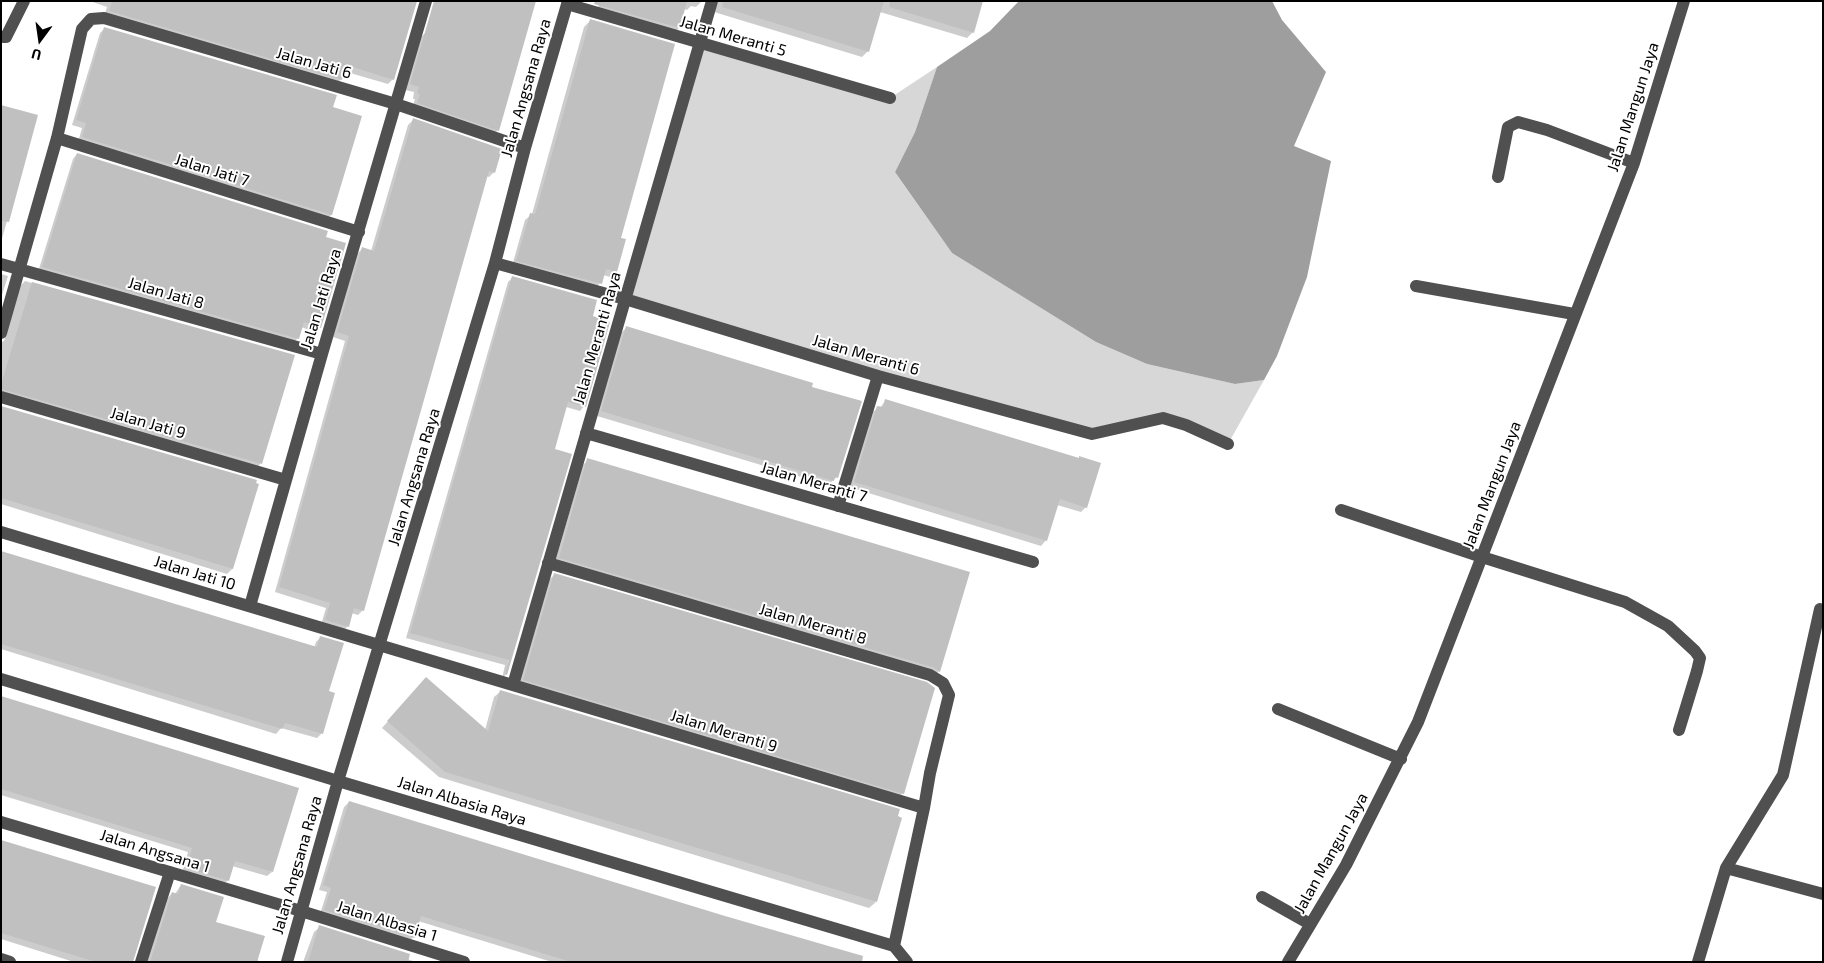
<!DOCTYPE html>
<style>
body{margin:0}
#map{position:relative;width:1824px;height:963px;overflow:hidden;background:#fff;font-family:"Exo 2",sans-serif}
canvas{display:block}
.frame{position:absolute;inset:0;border:2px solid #000;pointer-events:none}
.north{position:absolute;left:15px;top:15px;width:50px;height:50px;-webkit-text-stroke:4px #fff;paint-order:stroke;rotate:194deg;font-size:14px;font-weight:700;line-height:20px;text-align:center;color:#000}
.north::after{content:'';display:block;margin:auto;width:18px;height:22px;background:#000;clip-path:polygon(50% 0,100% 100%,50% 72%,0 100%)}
</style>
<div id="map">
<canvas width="1824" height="963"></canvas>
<div class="frame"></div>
<div class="north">U</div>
</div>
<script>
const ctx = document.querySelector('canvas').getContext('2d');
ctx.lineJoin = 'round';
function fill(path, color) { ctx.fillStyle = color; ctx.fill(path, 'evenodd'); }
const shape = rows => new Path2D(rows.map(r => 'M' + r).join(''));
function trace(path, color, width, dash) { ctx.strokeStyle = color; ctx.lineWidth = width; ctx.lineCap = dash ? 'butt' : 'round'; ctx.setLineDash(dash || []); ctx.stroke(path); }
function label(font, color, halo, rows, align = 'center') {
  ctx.font = font + ' "Exo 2",sans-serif'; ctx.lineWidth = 4; ctx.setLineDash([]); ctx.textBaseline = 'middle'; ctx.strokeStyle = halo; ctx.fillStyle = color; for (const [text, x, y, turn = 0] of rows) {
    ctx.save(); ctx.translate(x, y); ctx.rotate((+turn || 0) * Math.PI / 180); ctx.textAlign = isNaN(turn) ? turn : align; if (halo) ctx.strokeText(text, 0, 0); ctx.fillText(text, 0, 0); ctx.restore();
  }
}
fill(shape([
 [699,44,890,98,937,67,915,132,895,172,952,253,1096,342,1147,364,1235,384,1264,380,1228,444,1163,418,1092,434,625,299]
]), '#d7d7d7');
fill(shape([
 [1019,1,1272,1,1282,20,1326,72,1294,146,1331,161,1307,277,1277,356,1264,380,1235,384,1147,364,1096,342,952,253,895,172,915,132,937,67,990,31]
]), '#9e9e9e');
fill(shape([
 [90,1,364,1,393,79,388,84,343,71,341,79,335,85,104,17,107,7],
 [600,1,702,1,696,7,691,6,687,10,684,9,679,28,673,34,597,11],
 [711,1,982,1,973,32,967,38,880,12,868,51,862,57,714,12],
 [590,21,616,272,610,277,603,275,600,283,595,289,512,266,525,220,532,214,584,27],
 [105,28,332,108,331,215,327,219,78,142,82,128,72,125,100,33],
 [426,32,498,130,492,136,412,108,415,99,413,99,414,92,405,90,421,37],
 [1,106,37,116,1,242],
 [413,120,494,172,489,177,486,176,363,610,358,615,351,613,347,627,342,632,321,625,326,608,275,592,345,341,333,337,357,254,362,249,371,251,408,125],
 [77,154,325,238,320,327,315,332,301,327,298,338,293,343,38,272,73,159],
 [1,274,8,276,1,298],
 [512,278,591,317,584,406,580,411,566,407,554,450,506,674,502,679,505,665,406,638,508,282],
 [25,281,293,356,260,464,256,469,1,395,1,342,4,341,20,286],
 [626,328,810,387,837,477,828,485,597,416,621,333],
 [885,401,1086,507,1081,512,1057,505,1046,540,1041,546,849,487,873,412,878,407,880,408],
 [1,407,257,485,232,569,227,574,1,504],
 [588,460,939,671,934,676,555,562,583,465],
 [1,552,314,648,316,642,321,637,328,692,322,733,317,738,281,728,276,734,1,649],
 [554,575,903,793,898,798,519,684,550,579],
 [420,685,485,730,494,697,501,691,876,902,869,908,439,777,382,728],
 [1,698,272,872,267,876,232,866,228,880,223,885,182,873,188,852,1,795],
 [349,802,656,897,845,962,552,962,418,921,413,937,409,942,320,914,327,892,319,890,344,807],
 [1,841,132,962,74,962,1,939],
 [181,885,214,923,258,959,258,962,146,962,167,899,172,893,175,894],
 [320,927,407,959,416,962,303,962,314,932]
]), '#0003');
fill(shape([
 [112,1,417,1,394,80,346,65,342,80,109,11],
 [434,1,536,1,499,131,417,103,420,94,417,93,419,87,410,84],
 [595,1,687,1,680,28,594,4],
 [723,1,884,1,869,52,722,7],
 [890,1,983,1,974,33,889,7],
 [590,19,675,44,621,238,626,239,617,272,606,269,602,284,516,261,530,213,535,214],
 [104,27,337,95,333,107,362,116,332,215,82,137,86,123,76,120],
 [1,105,38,115,9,222,1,221],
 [413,118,502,149,495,173,489,171,364,611,354,608,349,627,325,620,330,603,279,587,349,336,337,332,362,247,374,251],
 [77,153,328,231,326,237,346,243,321,328,304,322,299,339,42,267],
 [512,276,597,300,593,316,610,322,586,407,568,402,555,449,572,454,507,675,505,674,509,660,410,633],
 [32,282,295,355,262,464,1,389,1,384],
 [626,326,813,383,812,387,862,401,838,478,835,477,834,481,797,470,601,411],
 [885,399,1079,458,1079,456,1101,463,1087,508,1060,499,1047,541,854,482,877,406,883,407],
 [1,406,257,480,256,483,259,484,233,569,1,498],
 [587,458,970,572,940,672,932,667,559,558],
 [1,551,317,647,320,636,344,643,329,691,335,693,323,734,285,723,282,729,1,644],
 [554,573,927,682,935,688,904,794,523,680],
 [426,677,488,731,500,690,900,809,898,816,902,818,877,902,445,772,387,721],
 [1,696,299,788,273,872,235,861,229,881,186,868,192,848,1,789],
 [349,801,725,916,863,956,862,962,571,962,421,916,415,938,324,910,331,888,323,885],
 [1,840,156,887,133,962,96,962,1,933],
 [181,884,224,897,216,922,265,936,257,962,150,962,172,892,178,894],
 [319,925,410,954,408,962,308,962]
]), '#c0c0c0');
trace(shape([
 [567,4,890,98],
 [1,37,6,37,24,1],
 [57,138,359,232],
 [1498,177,1508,127,1518,122,1547,130,1634,163],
 [495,263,625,299,878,376,1092,434,1163,418,1186,425,1228,444],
 [1,264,322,354],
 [1416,286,1574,314],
 [1,333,57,138,82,29,91,19,104,18,396,104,525,148],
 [1,397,286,480],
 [586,433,1033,562],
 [838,506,878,376],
 [1341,510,1482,557,1625,602,1668,626,1695,651,1700,658,1697,671,1679,730],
 [1,532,924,808],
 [548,563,930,675,943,683,949,695,930,773,924,808,894,946],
 [250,606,322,354,426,1],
 [1,679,338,781,894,946,907,962],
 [513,685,712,1],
 [1278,709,1401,759],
 [1,822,301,911,464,962],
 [1726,868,1823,894],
 [1262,897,1310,924],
 [1,959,10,962],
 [141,962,170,872],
 [287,962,338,781,495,263,525,148,568,1],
 [1288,962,1346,865,1418,722,1634,163,1684,1],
 [1698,962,1726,868,1783,775,1820,609]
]), '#505050', 12);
label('16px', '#000', '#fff', [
 ["Jalan Meranti 5",733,36,16],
 ["Jalan Jati 6",314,63,16],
 ["Jalan Angsana Raya",526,88,-74],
 ["Jalan Mangun Jaya",1633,107,-72],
 ["Jalan Jati 7",212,170,17],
 ["Jalan Jati 8",166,293,16],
 ["Jalan Jati Raya",321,299,-73],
 ["Jalan Meranti Raya",597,338,-74],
 ["Jalan Meranti 6",866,355,16],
 ["Jalan Jati 9",148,423,16],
 ["Jalan Angsana Raya",414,477,-73],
 ["Jalan Meranti 7",814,482,16],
 ["Jalan Mangun Jaya",1492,485,-69],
 ["Jalan Jati 10",195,573,17],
 ["Jalan Meranti 8",813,624,16],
 ["Jalan Meranti 9",724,731,17],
 ["Jalan Albasia Raya",462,801,17],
 ["Jalan Angsana 1",155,851,17],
 ["Jalan Mangun Jaya",1331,853,-61],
 ["Jalan Angsana Raya",297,865,-74],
 ["Jalan Albasia 1",387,921,17]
]);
</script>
